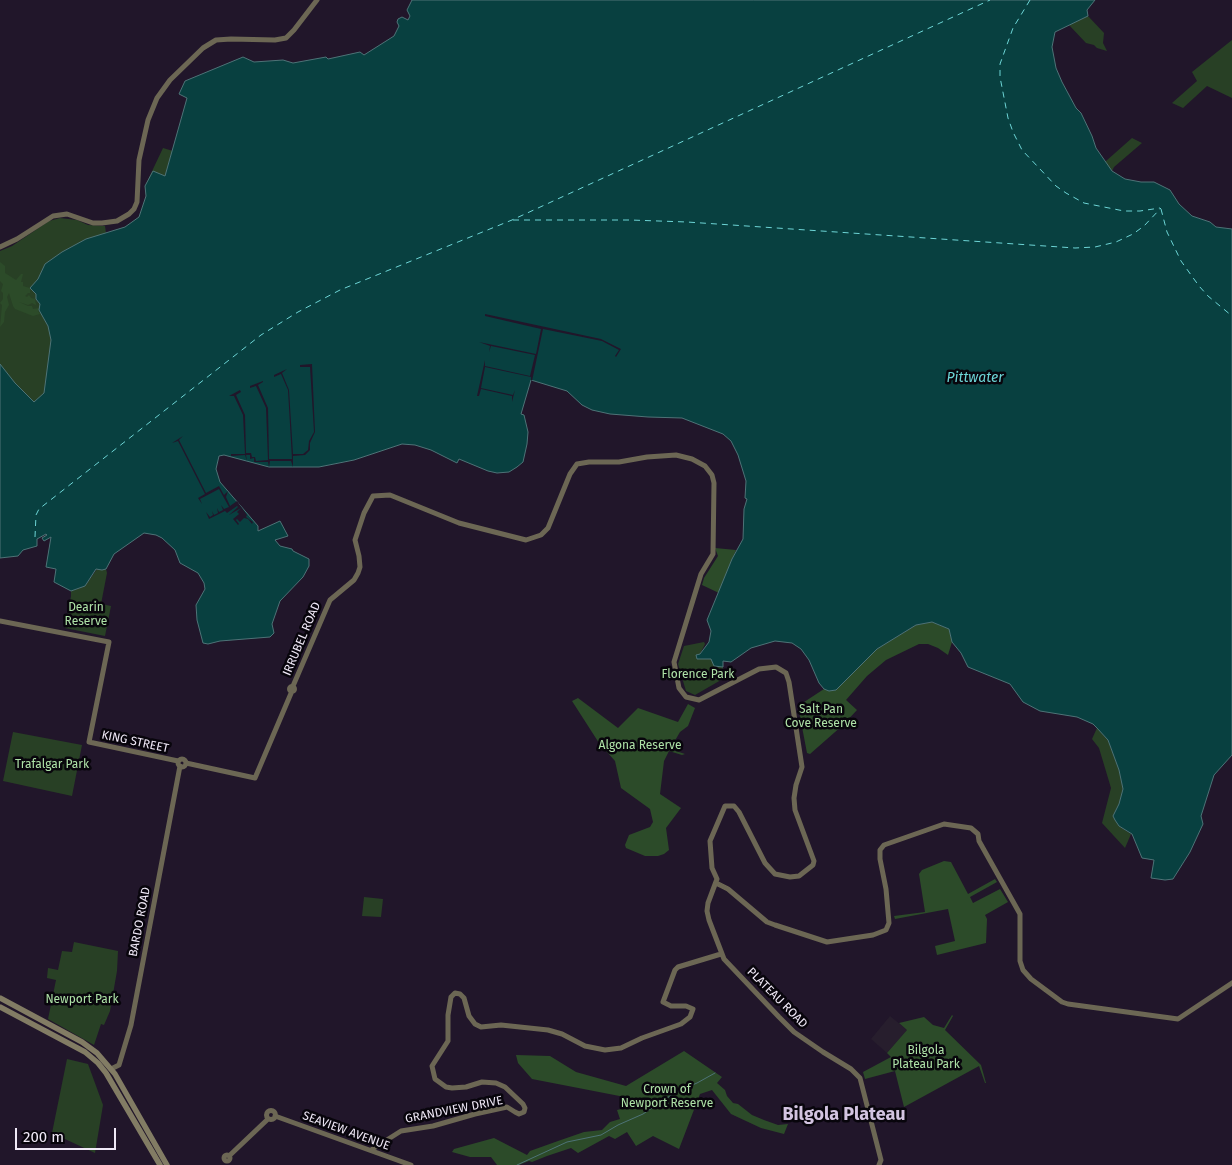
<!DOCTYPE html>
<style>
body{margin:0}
#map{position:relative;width:1232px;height:1165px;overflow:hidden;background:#21162a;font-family:"Fira Sans",sans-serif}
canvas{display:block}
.scale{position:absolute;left:15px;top:1128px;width:101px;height:22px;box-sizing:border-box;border:2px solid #f0e9f7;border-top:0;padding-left:6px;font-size:15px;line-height:18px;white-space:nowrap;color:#f0e9f7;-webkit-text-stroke:4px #08050c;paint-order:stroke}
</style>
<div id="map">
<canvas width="1232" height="1165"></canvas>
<div class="scale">200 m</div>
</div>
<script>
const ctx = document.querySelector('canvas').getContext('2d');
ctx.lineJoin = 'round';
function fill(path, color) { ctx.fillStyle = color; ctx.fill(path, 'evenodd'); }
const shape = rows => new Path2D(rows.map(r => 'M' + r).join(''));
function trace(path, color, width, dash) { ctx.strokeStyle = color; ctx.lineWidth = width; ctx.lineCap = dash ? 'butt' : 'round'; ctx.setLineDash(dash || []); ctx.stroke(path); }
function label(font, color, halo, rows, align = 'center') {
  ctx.font = font + ' "Fira Sans",sans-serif'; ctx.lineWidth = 5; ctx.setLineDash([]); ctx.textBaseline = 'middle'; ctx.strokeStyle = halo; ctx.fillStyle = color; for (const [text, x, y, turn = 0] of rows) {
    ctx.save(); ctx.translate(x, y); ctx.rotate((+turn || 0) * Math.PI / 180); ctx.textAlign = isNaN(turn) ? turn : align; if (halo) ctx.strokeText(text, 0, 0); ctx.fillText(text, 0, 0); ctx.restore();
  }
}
fill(shape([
 [890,1016,907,1030,887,1053,871,1039]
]), '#271e2d');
fill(shape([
 [1088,16,1104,33,1103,43,1107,51,1097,48,1094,45,1086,43,1069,25],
 [1232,40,1232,98,1207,86,1183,108,1172,103,1197,81,1192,72],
 [1132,138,1142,143,1114,167,1112,171,1103,161,1106,161],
 [163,148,173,151,167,168,171,171,61,379,0,457,0,251,12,246,49,221,60,218,77,220,88,225,105,226,106,233,125,227,139,217,146,196,145,186],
 [97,569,102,570,106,569,107,573,101,604,111,606,105,636,65,628,71,596,71,591,85,586],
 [704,642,705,644,700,654,700,659,711,659,715,666,723,667,721,680,695,695,686,691,678,664,684,646],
 [1097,728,1108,740,1119,770,1123,789,1119,804,1113,816,1119,826,1131,834,1125,848,1102,823,1111,788,1099,748,1092,739],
 [13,732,82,745,72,796,3,781],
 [364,897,383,899,381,917,362,916],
 [74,942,118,951,117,971,110,1011,104,1025,101,1024,94,1045,48,1019,56,980,47,978,48,968,58,970,62,951,72,952],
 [67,1059,88,1064,103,1105,95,1153,52,1133]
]), '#284025');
fill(shape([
 [0,262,5,266,5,273,16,280,21,274,23,274,21,282,23,282,23,286,30,288,30,293,28,293,25,296,27,297,29,295,31,298,35,299,36,305,32,303,28,305,19,302,28,306,32,306,33,309,39,308,38,311,40,314,33,316,15,309,13,306,9,293,7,297,9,305,5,312,4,322,0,327,2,305,0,303,3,299,3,293,1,291,3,284,0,281],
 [715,548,736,550,719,593,702,585,704,578,718,556],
 [932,622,949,629,952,642,948,655,938,648,928,644,919,644,886,660,867,676,846,700,857,710,843,725,810,754,807,753,798,706,824,689,836,690,877,649,916,625],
 [578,698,618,728,638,708,678,722,688,704,695,708,688,726,680,732,670,749,685,754,682,755,669,751,664,761,660,794,681,808,666,828,669,850,664,854,658,856,645,856,626,848,625,845,629,835,650,827,653,822,650,809,621,788,615,761,599,743,572,701],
 [944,861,951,862,968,894,995,879,997,882,970,897,973,903,1000,889,1008,902,985,915,987,919,986,943,937,955,935,946,955,941,948,909,895,919,894,916,925,912,919,874,922,870],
 [952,1015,953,1016,945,1030,981,1065,986,1083,985,1083,979,1066,904,1107,895,1071,865,1079,863,1072,891,1057,887,1053,907,1030,899,1023,924,1017,933,1025,944,1028],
 [684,1051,722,1077,717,1083,725,1090,727,1096,733,1103,738,1104,752,1115,764,1120,778,1125,788,1124,784,1134,761,1128,731,1114,712,1090,700,1094,679,1149,653,1136,636,1146,627,1132,615,1139,609,1136,578,1153,571,1148,547,1156,532,1162,529,1161,519,1165,497,1165,491,1157,470,1157,452,1152,454,1149,494,1138,527,1155,530,1151,558,1141,584,1132,602,1130,610,1122,620,1119,617,1110,638,1105,635,1099,532,1079,518,1063,516,1055,550,1056,576,1072,626,1086]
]), '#2c4b29');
const water = shape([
 [412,0,1095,0,1087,10,1088,16,1055,32,1052,47,1056,68,1062,82,1076,108,1081,113,1092,136,1096,148,1112,171,1125,179,1141,182,1154,182,1170,190,1179,204,1192,216,1210,222,1216,227,1232,229,1232,755,1214,775,1201,816,1203,824,1190,852,1173,879,1165,880,1151,878,1154,860,1142,858,1132,834,1119,826,1115,820,1113,816,1119,804,1123,789,1119,770,1108,740,1097,728,1093,724,1077,717,1040,711,1023,702,1010,684,968,667,961,653,952,642,949,629,932,622,916,625,877,649,836,690,829,691,824,689,819,683,809,660,801,649,792,643,775,641,751,648,731,662,723,661,723,667,714,666,711,659,697,659,696,655,700,654,709,642,711,631,707,620,732,559,743,539,744,509,747,499,745,498,746,481,738,455,731,441,723,434,682,418,648,417,610,414,592,410,582,405,567,391,531,380,521,414,524,415,528,432,527,444,523,462,517,467,509,472,497,473,488,471,459,459,457,463,431,450,415,445,402,444,354,460,319,467,269,467,224,455,219,456,216,469,220,482,258,526,258,531,280,521,288,536,275,540,280,546,292,549,293,551,309,559,309,566,303,577,280,601,272,624,274,633,270,637,220,641,208,644,203,643,197,620,196,605,205,589,204,583,198,573,180,563,175,550,162,538,156,535,144,533,114,554,106,569,102,570,96,569,85,586,71,591,54,582,56,569,46,567,51,537,44,541,42,538,47,535,46,534,37,539,37,546,23,550,18,556,0,558,0,364,15,383,34,402,44,393,51,340,48,326,39,310,40,304,36,299,36,294,30,288,38,279,45,264,62,252,86,239,125,227,139,217,146,196,145,186,153,171,165,176,187,98,179,94,185,81,243,57,254,62,283,60,293,63,326,57,328,59,360,52,364,55,394,36,399,26,397,22,398,19,402,17,408,20,410,16,407,10,412,0]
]);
fill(water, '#084040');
trace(water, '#4e7377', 1);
fill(shape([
 [485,314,601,339,621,349,616,357,615,356,619,350,602,341,543,329,532,381,531,380,531,377,485,367,481,388,513,395,515,390,512,402,512,396,481,389,479,396,477,396,485,360,485,366,530,376,535,355,491,346,489,352,490,346,479,342,536,354,541,329,485,316],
 [312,364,315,432,310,443,310,450,305,455,293,456,293,467,291,461,270,461,269,467,268,462,254,462,254,458,250,459,250,455,246,455,247,461,245,455,231,456,231,454,245,454,243,415,234,396,229,396,240,390,241,392,236,395,245,415,246,453,251,453,252,457,255,457,256,461,268,460,266,408,256,386,250,388,250,386,263,381,263,382,258,385,268,408,269,459,292,459,288,390,281,374,274,377,274,375,287,369,282,373,289,390,293,454,303,454,308,450,309,441,314,432,310,367,300,367,300,365],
 [183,436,179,440,206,493,219,486,224,495,228,491,226,497,230,506,237,501,247,515,246,517,253,522,252,524,248,519,244,518,240,522,237,519,236,520,239,524,238,525,233,519,239,514,237,512,241,508,229,515,238,507,237,506,227,513,225,511,209,519,206,512,210,517,213,515,212,511,214,515,218,513,217,508,219,512,223,510,221,505,224,509,229,507,219,489,200,499,202,504,198,498,205,494,178,441,172,443]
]), '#21162a');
trace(shape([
 [517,1165,567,1142,601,1135,618,1125,643,1114,676,1092,697,1083,715,1073]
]), '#4e7377', 1);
trace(shape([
 [1030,0,1013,28,1000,64,1000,77,1008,118,1013,132,1022,150,1056,186,1066,193,1084,203,1124,211,1140,211,1160,208],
 [1161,209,1167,232,1181,261,1199,286,1208,296,1232,316],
 [513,220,630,220,687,222,1075,248,1095,247,1116,242,1133,234,1144,226,1161,208],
 [35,537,36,515,39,509,261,335,298,312,340,290,512,220,990,0]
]), '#6dd5d6', 1, [6, 5]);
trace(shape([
 [0,247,17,239,53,216,67,214,93,223,102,223,117,221,129,214,134,209,137,202,139,160,148,120,157,98,170,80,203,48,216,40,231,39,275,40,286,38,294,30,317,0],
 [0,621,109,642,89,742,178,761],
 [293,686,330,600,354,580,358,573,360,567,359,556,355,540,364,513,373,496,390,495,459,523,526,540,541,535,548,528,570,474,577,464,589,462,619,462,647,457,676,455,692,459,705,466,712,475,714,483,713,554,701,574,674,662,679,688,686,697,699,700,759,669,776,667,786,673,789,682,802,767,796,785,794,798,795,810,814,861,813,865,799,876,790,877,775,874,765,863,739,812,734,806,725,806,710,841,712,868,717,879,708,903,707,911,709,920,724,959,779,1017,794,1032,823,1052,851,1069,860,1078,881,1160,879,1165],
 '289.5 689a2.5 2.5 0 1 1 5 0a2.5 2.5 0 1 1-5 0Z',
 '178 763a4 4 0 1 1 8 0a4 4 0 1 1-8 0Z',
 [186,763,255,778,292,691],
 [716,883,728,889,767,922,775,925,827,942,873,935,886,930,889,923,886,889,880,859,880,850,884,845,944,824,971,828,978,834,979,841,1020,914,1020,961,1023,970,1031,979,1062,1002,1068,1004,1178,1019,1232,983],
 [111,1069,119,1065,131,1025,180,766],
 '266.5 1115a4.5 4.5 0 1 1 9 0a4.5 4.5 0 1 1-9 0Z',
 [275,1116,411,1165],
 [371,1150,401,1131,433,1126,475,1114,507,1107,515,1112,519,1114,524,1112,525,1108,523,1104,505,1087,496,1083,482,1082,466,1087,452,1088,446,1087,435,1079,432,1066,448,1041,448,1015,451,997,455,993,460,994,464,998,469,1016,475,1024,481,1027,501,1025,548,1030,562,1034,585,1046,605,1050,621,1048,642,1038,681,1024,690,1017,693,1009,686,1006,671,1006,663,1002,675,970,678,967,721,954],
 '224 1158a3 3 0 1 1 6 0a3 3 0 1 1-6 0Z',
 [229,1156,268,1119]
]), '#6c6754', 5);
trace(shape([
 [0,998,82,1042,97,1053,115,1074,167,1165],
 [0,1007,85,1052,98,1063,106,1073,160,1165]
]), '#827c64', 5.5);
label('12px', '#aee2a7', '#08050c', [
 ["Dearin",86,608],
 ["Reserve",86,622],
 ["Florence Park",698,675],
 ["Salt Pan",821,710],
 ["Cove Reserve",821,724],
 ["Algona Reserve",640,746],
 ["Trafalgar Park",52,765],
 ["Newport Park",82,1000],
 ["Bilgola",926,1051],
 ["Plateau Park",926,1065],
 ["Crown of",667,1090],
 ["Newport Reserve",667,1104]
]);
label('12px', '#f0e9f7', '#08050c', [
 ["IRRUBEL ROAD",302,639,-67],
 ["KING STREET",135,742,12],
 ["BARDO ROAD",140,922,-79],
 ["PLATEAU ROAD",777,998,45],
 ["GRANDVIEW DRIVE",454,1110,-11],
 ["SEAVIEW AVENUE",346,1131,20]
]);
label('italic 14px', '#6dd5d6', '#08050c', [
 ["Pittwater",975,378]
]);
label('bold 18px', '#d3c4e1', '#08050c', [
 ["Bilgola Plateau",844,1115]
]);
</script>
